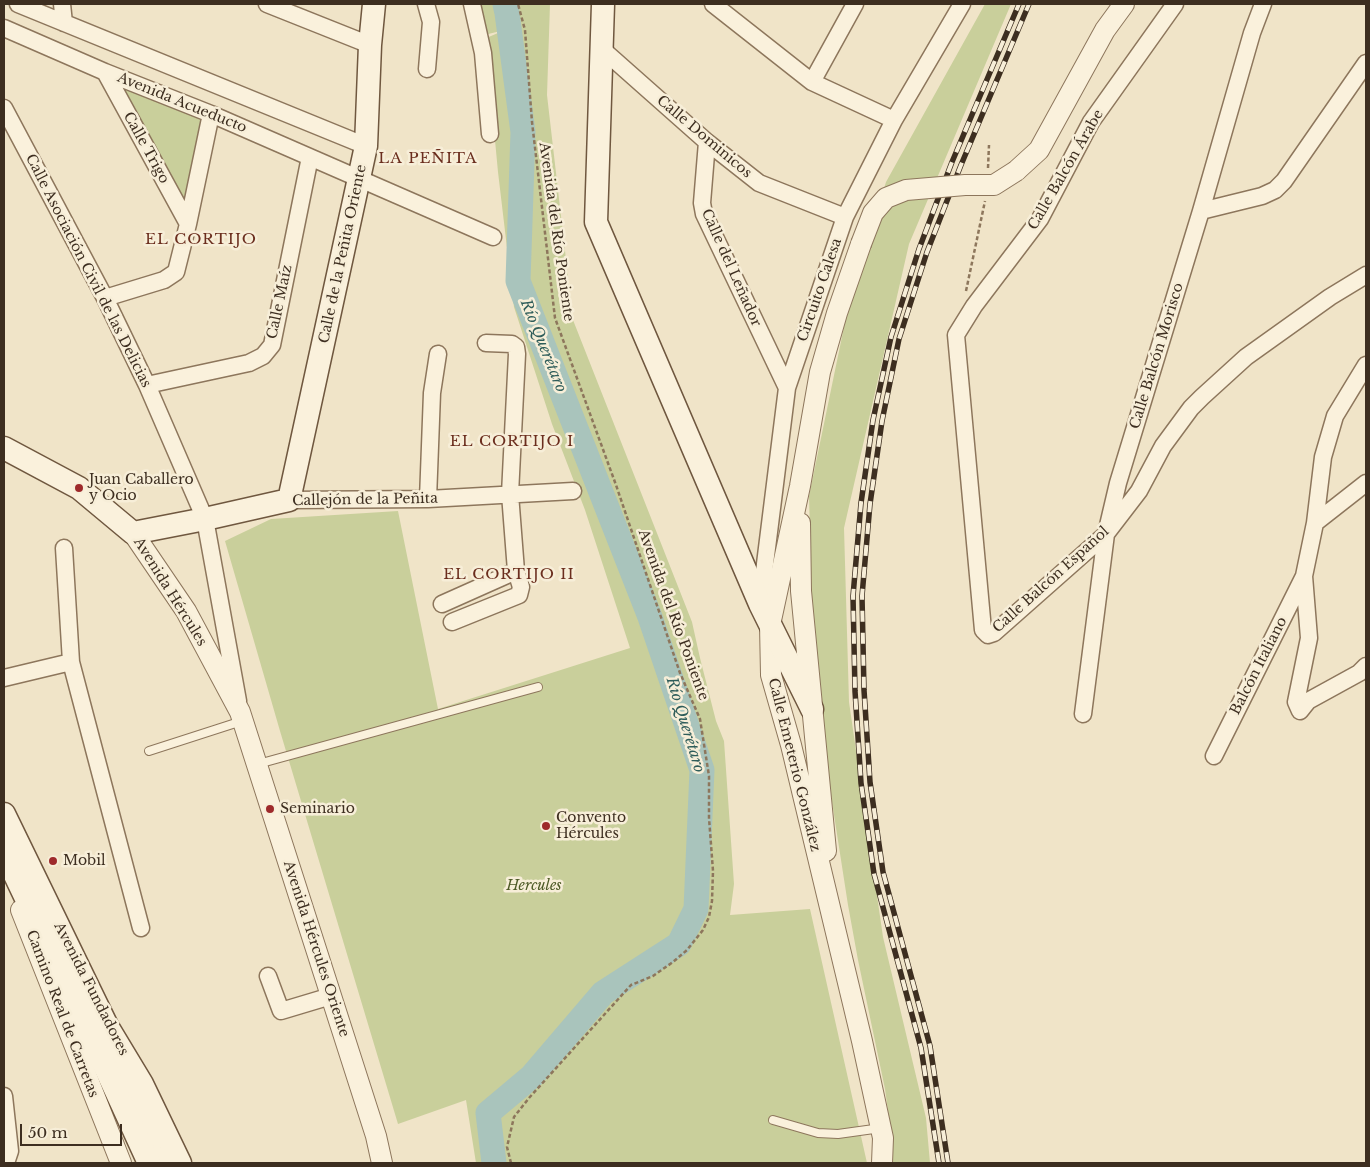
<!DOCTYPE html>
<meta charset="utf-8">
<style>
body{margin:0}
#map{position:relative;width:1370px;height:1167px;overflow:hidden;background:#f0e4c8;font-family:"Libre Baskerville",serif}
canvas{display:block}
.frame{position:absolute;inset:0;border:5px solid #3d2e20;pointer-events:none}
.scale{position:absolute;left:20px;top:1124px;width:102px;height:22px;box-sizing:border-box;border:2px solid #3d2e20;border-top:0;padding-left:6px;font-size:15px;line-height:18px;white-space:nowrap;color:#3d2e20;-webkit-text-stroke:4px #f7eed8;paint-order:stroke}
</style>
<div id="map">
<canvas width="1370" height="1167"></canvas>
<div class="frame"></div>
<div class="scale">50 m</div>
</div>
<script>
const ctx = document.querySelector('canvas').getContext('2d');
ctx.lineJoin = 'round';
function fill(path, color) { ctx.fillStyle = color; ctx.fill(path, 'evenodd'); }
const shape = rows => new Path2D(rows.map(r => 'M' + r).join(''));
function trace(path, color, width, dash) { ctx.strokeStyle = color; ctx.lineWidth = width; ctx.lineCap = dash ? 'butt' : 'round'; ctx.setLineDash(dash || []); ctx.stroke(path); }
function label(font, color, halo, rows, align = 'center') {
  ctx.font = font + ' "Libre Baskerville",serif'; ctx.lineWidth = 5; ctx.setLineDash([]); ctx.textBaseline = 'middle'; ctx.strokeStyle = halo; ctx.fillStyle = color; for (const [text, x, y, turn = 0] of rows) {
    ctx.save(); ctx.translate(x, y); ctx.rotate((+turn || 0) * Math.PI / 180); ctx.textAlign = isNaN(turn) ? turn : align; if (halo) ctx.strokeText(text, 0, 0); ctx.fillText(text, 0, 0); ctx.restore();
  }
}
fill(shape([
 [476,4,550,4,547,95,573,320,692,622,700,658,716,721,724,741,734,884,730,915,810,909,867,1163,476,1163,466,1100,398,1124,280,731,225,541,271,519,398,511,438,709,630,648,585,510,552,424,514,307,498,172,486,45,484,39,505,30,484,35],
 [985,4,1011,4,909,244,844,528,849,702,883,937,926,1118,930,1163,891,1163,892,1140,885,1089,858,960,848,905,814,686,809,496,850,298,886,182],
 [105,72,211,114,188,224]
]), '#c9cf9b');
trace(shape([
 [494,1163,488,1113,532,1076,603,993,679,944,696,909,702,770,650,617,518,281,523,132,507,13,505,4]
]), '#a9c4bc', 25);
const service = shape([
 [149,751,242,721],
 [258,764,538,687],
 [773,1120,818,1133,838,1134,881,1128]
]);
const minor = shape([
 [18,4,366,146],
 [62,4,64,23],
 [267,4,370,45],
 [426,4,431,22,427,69],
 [472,4,483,53,490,134],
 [713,4,812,82,894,120],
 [1175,4,1091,122,1040,219,974,306,956,335,983,630,988,635,994,633,1106,534,1139,491,1163,446,1191,408,1202,397,1246,357,1330,297,1366,275],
 [4,28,105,72,211,114,493,237],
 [602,49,707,142,759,183,845,217],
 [105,72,188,224],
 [812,82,855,4],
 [4,108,105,298,147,385,205,519,238,701],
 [707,142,702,203,704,214,787,388],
 [1201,211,1262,196,1275,190,1284,181,1366,63],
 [105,298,164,280,176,272,188,224,211,114],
 [1366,365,1335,416,1323,457,1315,523,1304,576,1309,638,1296,702,1300,711,1308,701,1359,673,1366,666],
 [147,385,249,363,263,356,272,345,310,157],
 [428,499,432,393,438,354],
 [289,500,428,499,573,491],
 [1315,523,1366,483],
 [64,548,71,662,141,928],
 [442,604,516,571],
 [760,604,787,388,845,217,894,120,962,4],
 [452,622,519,595,521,587,516,571,510,494,517,354,516,347,512,344,486,343],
 [4,678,71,662],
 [1083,714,1106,534,1118,483,1201,211,1252,33,1263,4],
 [1214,756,1304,576],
 [268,976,281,1011,331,996],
 [4,1096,10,1151,6,1163]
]);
const tertiary = shape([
 [1016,171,1039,150,1105,30,1124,4],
 [861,244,837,313,820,372,800,486,770,625,771,675,791,745,862,1041,883,1138,882,1163],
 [800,523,801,591,826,851],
 [133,533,186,611,240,712,376,1136,382,1163],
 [21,910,121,1163],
 [119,1058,130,1088,166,1163]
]);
const secondary = shape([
 [603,4,596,222,760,604,812,709],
 [4,448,79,488,133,533,205,519,289,500,366,146,370,45,374,4],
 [4,814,107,1026,142,1084,180,1163],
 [4,852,71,993,149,1163]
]);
trace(service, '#8d765c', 10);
trace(minor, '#8d765c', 19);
trace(tertiary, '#8d765c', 22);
trace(secondary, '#6f573f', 25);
trace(shape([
 [988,168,989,145],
 [966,291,985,201],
 [511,1163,507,1147,514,1117,529,1098,631,985,653,976,673,962,687,950,703,930,709,917,712,901,713,871,709,818,709,776,700,719,680,673,616,485,555,318,532,122,525,30,518,4]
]), '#8d765c', 2.5, [4, 2.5]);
trace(service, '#faf1dc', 8);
trace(minor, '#faf1dc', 16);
trace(tertiary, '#faf1dc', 20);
trace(secondary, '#faf1dc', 22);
const rail = shape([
 [939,1163,921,1048,874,874,861,783,855,691,853,596,861,503,873,420,891,337,919,249,952,162,1019,4],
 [948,1163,930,1046,883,872,870,782,864,690,862,596,870,504,882,421,899,339,927,252,961,165,1029,4]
]);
trace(rail, '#3d2e20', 5.5);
trace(rail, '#f7eed8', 4, [11]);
const tertiaryBridge = shape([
 [861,244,873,213,886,198,906,190,965,185,994,185,1016,171]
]);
trace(tertiaryBridge, '#8d765c', 22, []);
trace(tertiaryBridge, '#faf1dc', 20);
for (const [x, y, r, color] of [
 [79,488,5,"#9e2a2b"],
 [270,809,5,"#9e2a2b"],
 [546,826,5,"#9e2a2b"],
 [53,861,5,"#9e2a2b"]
]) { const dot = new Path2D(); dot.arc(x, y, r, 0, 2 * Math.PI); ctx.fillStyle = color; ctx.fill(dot); trace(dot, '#f7eed8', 2); }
label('14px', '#3d2e20', '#f7eed8', [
 ["Avenida Acueducto",182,103,22],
 ["Calle Dominicos",704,137,40],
 ["Calle Trigo",146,148,61],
 ["Calle Balcón Árabe",1066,170,-60],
 ["Avenida del Río Poniente",556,232,82],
 ["Calle de la Peñita Oriente",343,254,-78],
 ["Calle del Leñador",731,268,66],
 ["Calle Asociación Civil de las Delicias",88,271,63],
 ["Circuito Calesa",820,290,-71],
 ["Calle Maíz",280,302,-78],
 ["Calle Balcón Morisco",1157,356,-73],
 ["Callejón de la Peñita",365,500,-1],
 ["Calle Balcón Español",1051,580,-42],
 ["Avenida Hércules",170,592,58],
 ["Avenida del Río Poniente",673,615,70],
 ["Balcón Italiano",1259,666,-63],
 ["Calle Emeterio González",794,765,76],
 ["Avenida Hércules Oriente",316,949,72],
 ["Avenida Fundadores",91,989,63],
 ["Camino Real de Carretas",62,1014,69]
]);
label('14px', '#3d2e20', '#f7eed8', [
 ["Juan Caballero",89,480],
 ["y Ocio",89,496],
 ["Seminario",280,809],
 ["Convento",556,818],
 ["Hércules",556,834],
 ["Mobil",63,861]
], 'left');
label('italic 14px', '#4d5a26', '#f7eed8', [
 ["Hercules",534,886]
]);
ctx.letterSpacing = '1px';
label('15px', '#6b2e1e', '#f7eed8', [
 ["LA PEÑITA",428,159],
 ["EL CORTIJO",201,240],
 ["EL CORTIJO I",512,442],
 ["EL CORTIJO II",509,575]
]);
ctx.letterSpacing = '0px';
label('italic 15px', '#2f5d5a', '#f7eed8', [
 ["Río Querétaro",543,346,68],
 ["Río Querétaro",685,725,73]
]);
</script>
